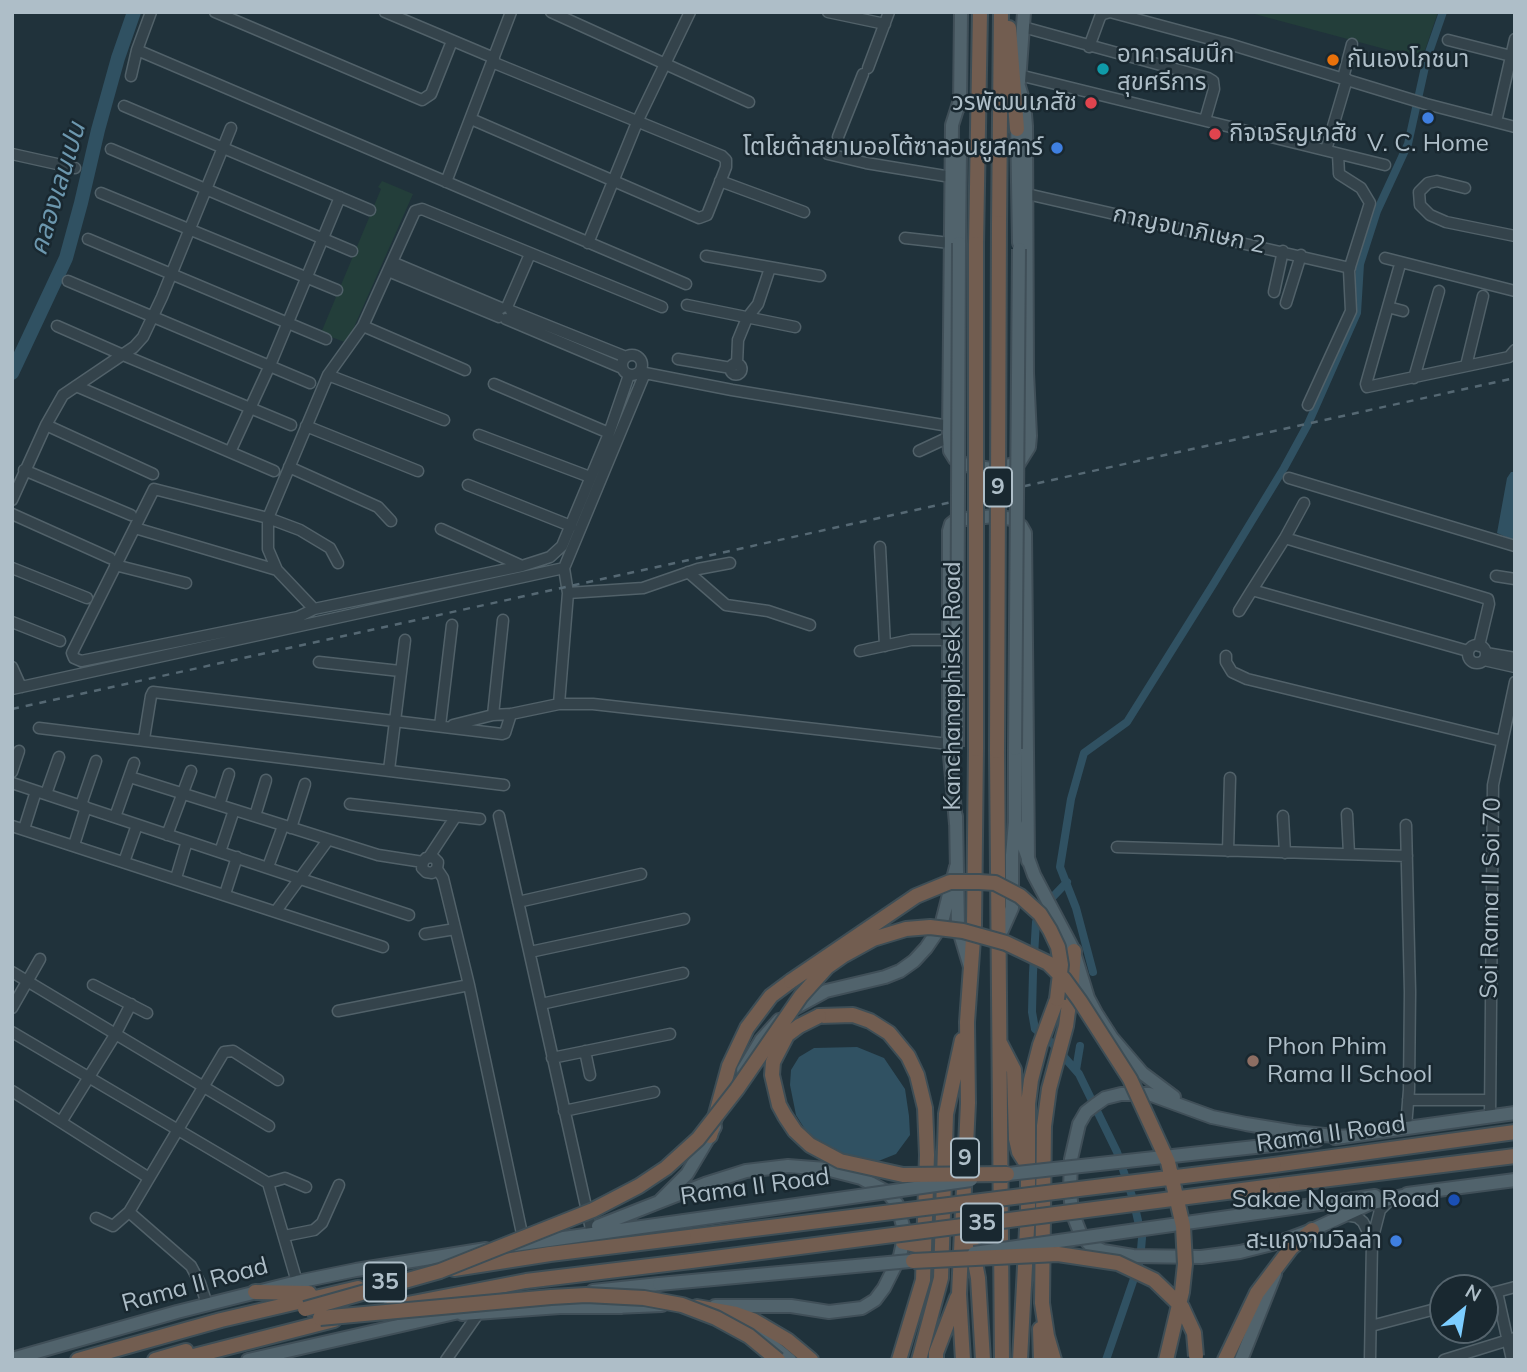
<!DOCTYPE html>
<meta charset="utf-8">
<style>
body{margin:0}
#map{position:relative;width:1527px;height:1372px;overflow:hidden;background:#20323b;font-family:Mulish,sans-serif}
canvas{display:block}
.frame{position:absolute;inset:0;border:14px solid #aebec8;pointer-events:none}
.north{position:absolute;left:1429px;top:1274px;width:70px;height:70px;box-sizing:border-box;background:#192830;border:2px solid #55646d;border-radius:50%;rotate:30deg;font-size:19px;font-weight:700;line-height:28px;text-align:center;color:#aebec8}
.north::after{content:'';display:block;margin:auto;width:24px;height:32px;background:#7ccdff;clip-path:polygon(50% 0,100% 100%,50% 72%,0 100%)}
</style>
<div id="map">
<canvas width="1527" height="1372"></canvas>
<div class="frame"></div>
<div class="north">N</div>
</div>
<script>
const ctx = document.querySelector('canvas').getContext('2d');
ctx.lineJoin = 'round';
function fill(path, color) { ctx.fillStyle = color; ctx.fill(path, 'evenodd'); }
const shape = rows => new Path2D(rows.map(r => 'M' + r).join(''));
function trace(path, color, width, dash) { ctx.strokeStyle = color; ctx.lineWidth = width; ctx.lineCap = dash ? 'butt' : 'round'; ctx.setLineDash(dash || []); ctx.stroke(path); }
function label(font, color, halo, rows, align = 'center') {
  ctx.font = font + ' Mulish,"Noto Sans Thai",sans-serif'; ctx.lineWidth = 5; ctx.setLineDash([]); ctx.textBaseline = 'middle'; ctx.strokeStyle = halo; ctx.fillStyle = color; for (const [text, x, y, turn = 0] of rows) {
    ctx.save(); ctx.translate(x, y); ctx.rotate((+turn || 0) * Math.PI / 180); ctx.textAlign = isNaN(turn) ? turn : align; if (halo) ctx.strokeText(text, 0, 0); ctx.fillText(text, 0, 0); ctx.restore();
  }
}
fill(shape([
 [1247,12,1438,12,1422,59],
 [382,181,413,194,347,343,321,333,381,189,378,187]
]), '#233e3a');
fill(shape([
 [1511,472,1515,472,1515,541,1497,533,1507,478],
 [857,1047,884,1058,905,1089,909,1116,910,1135,896,1154,876,1162,852,1159,811,1139,796,1115,790,1085,791,1070,799,1057,814,1048]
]), '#305162');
trace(shape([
 [1047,903,1067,882],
 [1039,913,1036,922,1033,973,1032,1012,1035,1029,1051,1042,1079,1074,1117,1152,1133,1199,1142,1238,1140,1261,1106,1360],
 [1093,972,1076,908,1060,867,1071,799,1084,753,1127,722,1214,583,1284,468,1308,424,1357,313,1360,264,1377,211,1408,144,1427,58,1443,12],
 [1076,1070,1080,1046]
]), '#305162', 8);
trace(shape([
 [12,373,66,258,81,203,98,130,118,58,134,12]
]), '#305162', 14);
const minor = shape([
 [215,12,422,100,431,94,452,41],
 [385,12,494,58],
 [551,12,749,102],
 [828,12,885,24],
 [1023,27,1208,78,1213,81,1214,89,1205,120],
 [1448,40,1515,57],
 [1089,47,1100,17,1103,14,1110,12,1229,44,1426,104,1515,127],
 [137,50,686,284],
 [868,68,889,12],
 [1019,75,1385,165],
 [131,76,137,50,151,12],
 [1343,78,1352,44],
 [124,106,370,210],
 [471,119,699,218,707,215,726,167,726,160,722,156,492,62],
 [1496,122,1515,39],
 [838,137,863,74],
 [111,149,352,251],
 [1326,150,1347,79],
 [12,154,75,168],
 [828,154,866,163,951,177],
 [720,181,804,212],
 [446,182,511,12],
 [1465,188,1437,181,1428,183,1419,192,1420,205,1430,215,1446,222,1515,236],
 [101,193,337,290],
 [1027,194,1350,268],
 [905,238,950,243],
 [88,239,326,339],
 [588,243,638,120,690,12],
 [706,256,820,276],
 [1385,258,1515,291],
 [392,262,501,308],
 [1399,268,1366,384,1367,387,1509,357,1515,350],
 [388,271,499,317],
 [68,281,310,383],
 [1274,292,1283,251],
 [1286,303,1301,255],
 [687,305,795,327],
 [507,307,530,254],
 [1388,307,1403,311],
 [511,311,626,357],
 [506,319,622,368],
 [57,326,123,355,291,425],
 [363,326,465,370],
 '622 365a10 10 0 1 1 20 0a10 10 0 1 1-20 0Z',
 [678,359,731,368],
 '730.5 369a5.5 5.5 0 1 1 11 0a5.5 5.5 0 1 1-11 0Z',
 [737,364,738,340,747,318,758,304,770,268],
 [1466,366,1483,296],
 [641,370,645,373,732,390,949,426],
 [328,375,444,420],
 [1414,378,1439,291],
 [494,384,609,433],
 [76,386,274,471],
 [1308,405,1351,311,1349,270,1370,203,1361,188,1339,174,1338,154],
 [46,425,153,474],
 [306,426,418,471],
 [479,435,590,477],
 [919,451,949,437],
 [230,452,271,363,340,197],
 [289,467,378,507,391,521],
 [24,470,131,515],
 [1289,478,1515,546],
 [468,485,571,526],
 [12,500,46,425,63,395,134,347,143,337,162,297,231,128],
 [12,514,110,558],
 [135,528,277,570],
 [441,529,522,566],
 [1285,538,1304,503],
 [880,547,885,646],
 [338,563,330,548,300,530,268,518,154,489,72,653,74,658,81,661,298,617,314,609,522,566,550,557,562,546,608,436,629,375],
 [115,565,186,583],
 [12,568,87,598],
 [564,568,568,593,559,704,593,704,949,744],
 [688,572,726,605,768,611,810,625],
 [1496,576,1515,579],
 [568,593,643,588,698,569,730,563],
 [314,609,277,570,268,549,268,518,328,375,363,326,415,211,422,209,662,307],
 [1239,611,1252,590],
 [12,622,60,641],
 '1468 654a9 9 0 1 1 18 0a9 9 0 1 1-18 0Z',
 [860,651,911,640,949,640],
 [1468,651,1252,590,1285,538,1488,599,1489,604,1479,646],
 [1486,653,1515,658],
 [1226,656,1226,662,1232,672,1247,679,1502,741],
 [1484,660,1515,667],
 [319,662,400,671],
 [12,667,21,687],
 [12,689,564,568,645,373],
 [493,715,503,620],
 [453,725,493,715,511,714,559,704],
 [440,726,452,625],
 [39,728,504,785],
 [144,739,151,696,153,692,502,734,505,733,511,714],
 [389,770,405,640],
 [12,772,19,751],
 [130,777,378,855,423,862,426,858,433,857,438,862,437,869,432,873,426,872,422,868,423,862],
 [12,783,409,915],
 [46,794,59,757],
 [350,804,480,819],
 [81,805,96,761],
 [219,805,229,774],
 [1347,814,1349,854],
 [255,816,266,780],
 [499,816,591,1229],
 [1283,816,1285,853],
 [115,817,134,763],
 [1406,825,1410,992,1409,1090,1406,1127],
 [12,826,383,947],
 [291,828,305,784],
 [24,829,36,791],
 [167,835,191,771],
 [74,845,86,807],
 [1117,847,1407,856],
 [1228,851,1230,778],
 [220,852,234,810],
 [429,857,456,816],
 [124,862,137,825],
 [268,867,283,826],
 [437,869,443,878,469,985,524,1243],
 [176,878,187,841],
 [225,894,237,857],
 [518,902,641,874],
 [276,911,328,840],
 [425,934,455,929],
 [530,952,684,919],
 [12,972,269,1126],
 [93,985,147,1013],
 [541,1004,683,973],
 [12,1008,40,959],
 [338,1011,469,985],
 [12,1032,268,1183,297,1282],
 [585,1051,590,1075],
 [552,1058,670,1034],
 [12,1091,149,1178],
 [1408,1100,1488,1100],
 [564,1111,654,1092],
 [1490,1117,1493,785,1515,682],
 [61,1122,115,1035,131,1004],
 [268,1183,285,1178,306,1187],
 [129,1212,191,1266,200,1283,207,1304],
 [1345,1215,1357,1217,1363,1222,1372,1240],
 [96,1218,113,1226,129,1212,224,1052,233,1051,278,1080],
 [284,1236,314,1230,322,1223,339,1185],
 [1497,1292,1512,1360],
 [1485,1295,1515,1287],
 [1371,1326,1443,1307],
 [446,1360,478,1314],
 [1370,1360,1372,1241,1380,1210,1392,1198],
 [1444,1360,1515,1338]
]);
const major = shape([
 [1019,82,1024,12],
 [960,100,952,125,949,437,950,451,955,459,966,465,991,469,1019,463,1029,447,1030,436,1027,373,1026,126,1024,103,1018,83],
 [960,106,961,12],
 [1017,121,1019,243],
 [959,243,960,152],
 [956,816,958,927,970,967],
 [1015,822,1034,875,1073,949,1088,998,1096,1013,1112,1038,1142,1073,1174,1097],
 [956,824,949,744,949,531,951,524,956,520,994,516,1012,519,1021,526,1025,533,1028,861],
 [999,937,1012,908,1012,855,1015,822,1015,749],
 [793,1009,826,991,885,977,900,971,914,961,926,948,941,926,956,867],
 [743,1070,761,1040,779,1020],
 [1344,1137,1295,1132,1246,1124,1212,1117,1149,1094,1121,1094,1105,1098,1095,1105,1086,1112,1079,1124,1071,1159,1070,1191,1072,1212,1081,1235,1090,1245,1103,1251,1133,1256,1201,1257,1240,1252,1280,1242,1312,1230,1369,1204,1415,1193],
 [1335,1138,1515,1113],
 [1255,1147,1317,1140],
 [1407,1194,1515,1180],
 [659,1202,705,1184,746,1171,788,1166,826,1169,861,1178,887,1192,897,1204,903,1226,903,1242,900,1256,884,1288,875,1300,862,1308,829,1312,791,1306,715,1306],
 [1271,1211,1375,1196],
 [598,1226,659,1202,687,1174,715,1127],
 [514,1245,684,1221],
 [593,1291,659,1284],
 [615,1307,662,1305],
 [462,1314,560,1307,622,1307],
 [726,1318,757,1333,790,1360],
 [12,1359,177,1312,297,1282,356,1270,486,1249],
 [248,1360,468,1310],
 [1241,1360,1275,1274]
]);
const highway = shape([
 [1009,28,1017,129],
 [999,223,1001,12],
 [976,244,980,12],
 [997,751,1002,1360],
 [819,1016,853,1015,870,1021,889,1033,908,1056,917,1075,925,1108,927,1155,923,1280,899,1360],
 [1000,1043,1014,1070,1016,1139,1019,1152,1026,1163],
 [710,1136,729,1066,747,1028,771,996,791,981],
 [1274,1165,1515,1132],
 [1273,1186,1515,1156],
 [968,1226,978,1278,983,1360],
 [903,1242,924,1247],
 [454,1269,550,1254,697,1236],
 [255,1292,309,1293],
 [392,1307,526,1281,691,1261],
 [697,1307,736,1314,753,1320,787,1340,811,1360],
 [1040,1329,1041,1360],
 [78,1360,221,1320,358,1288],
 [155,1360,186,1351],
 [178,1360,334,1320],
 [919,1360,941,1278,946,1114,962,1040],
 [936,1360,936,1353,957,1298],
 [963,1360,959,1294,968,1103,967,1022,974,925,976,749],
 [1020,1360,1028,1210,1028,1104,1031,1080,1040,1045,1057,999],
 [1054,1360,1047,1336,1042,1303,1044,1126,1049,1089,1066,1026,1072,981,1074,951],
 [1225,1360,1257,1293,1291,1248,1312,1230]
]);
trace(minor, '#516169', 13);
trace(major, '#404f58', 16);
trace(highway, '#3e4e56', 18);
trace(minor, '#34434b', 10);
trace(major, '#51636c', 12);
trace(highway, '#725d50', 14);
trace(shape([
 [12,709,1515,378]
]), '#556873', 2.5, [7, 7]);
const majorBridge = shape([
 [957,747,959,243],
 [1015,749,1019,249],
 [999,1175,1255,1147],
 [684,1221,971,1180],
 [974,1253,1271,1211],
 [659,1284,921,1260]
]);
const highwayBridge = shape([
 [976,749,976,244],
 [997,751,999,223],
 [791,981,916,896,950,882,979,882,995,883,1020,896,1040,914,1050,930,1058,947,1061,965,1057,999],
 [819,1016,799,1026,787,1035,773,1062,772,1075,779,1105,785,1116,795,1131,810,1145,840,1161,903,1175,1007,1174],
 [697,1236,1274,1165],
 [691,1261,1273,1186],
 [913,1261,1058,1254,1118,1263,1154,1280,1182,1307,1194,1333,1196,1356],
 [305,1309,440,1271,593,1210,639,1186,666,1168,698,1139,737,1089,801,996,827,967,844,955,873,939,906,929,930,927,963,931,1006,943,1048,963,1064,979,1080,1001,1130,1079,1168,1162,1183,1226,1185,1264,1182,1292,1166,1360],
 [320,1318,551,1297,586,1295,644,1298,682,1305,716,1318,749,1336,778,1360]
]);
trace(majorBridge, '#404f58', 16, []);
trace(highwayBridge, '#3e4e56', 18, []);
trace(majorBridge, '#51636c', 12);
trace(highwayBridge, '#725d50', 14);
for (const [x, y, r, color] of [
 [1333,60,7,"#e8710a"],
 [1103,69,7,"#0f9aa8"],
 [1091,103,7,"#e0444e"],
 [1428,118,7,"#3f7fe0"],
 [1215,134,7,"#e0444e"],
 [1057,148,7,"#3f7fe0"],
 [1253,1061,7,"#8d6e63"],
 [1454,1200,7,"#1a4fb4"],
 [1396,1241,7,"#3f7fe0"]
]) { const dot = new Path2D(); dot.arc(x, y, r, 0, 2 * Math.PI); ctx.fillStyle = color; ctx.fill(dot); trace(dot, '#192830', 2.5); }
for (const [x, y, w] of [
 [998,487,28],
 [965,1158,28],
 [982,1223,42],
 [385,1282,42]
]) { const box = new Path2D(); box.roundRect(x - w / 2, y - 19.5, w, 39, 5); ctx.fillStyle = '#192830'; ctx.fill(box); trace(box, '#aebec8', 2); }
label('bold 23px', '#aebec8', null, [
 ["9",998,487],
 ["9",965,1158],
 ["35",982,1223],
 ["35",385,1282]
]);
label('24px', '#aebec8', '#192830', [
 ["อาคารสมนึก",1117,55],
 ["สุขศรีการ",1117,83],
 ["กันเองโภชนา",1347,60],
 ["วรพัฒนเภสัช",1077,103,"right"],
 ["กิจเจริญเภสัช",1229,134],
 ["V. C. Home",1428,144,"center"],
 ["โตโยต้าสยามออโต้ซาลอนยูสคาร์",1043,148,"right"],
 ["Phon Phim",1267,1047],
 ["Rama II School",1267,1075],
 ["Sakae Ngam Road",1440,1200,"right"],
 ["สะแกงามวิลล่า",1382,1241,"right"]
], 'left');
label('24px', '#aebec8', '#192830', [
 ["กาญจนาภิเษก 2",1189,230,12],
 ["Kanchanaphisek Road",953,686,-90],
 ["Soi Rama II Soi 70",1491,898,-89],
 ["Rama II Road",1331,1134,-8],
 ["Rama II Road",755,1187,-8],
 ["Rama II Road",195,1285,-15]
]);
label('italic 26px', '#6c97ae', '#192830', [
 ["คลองเลนเปน",58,189,-73]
]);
</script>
